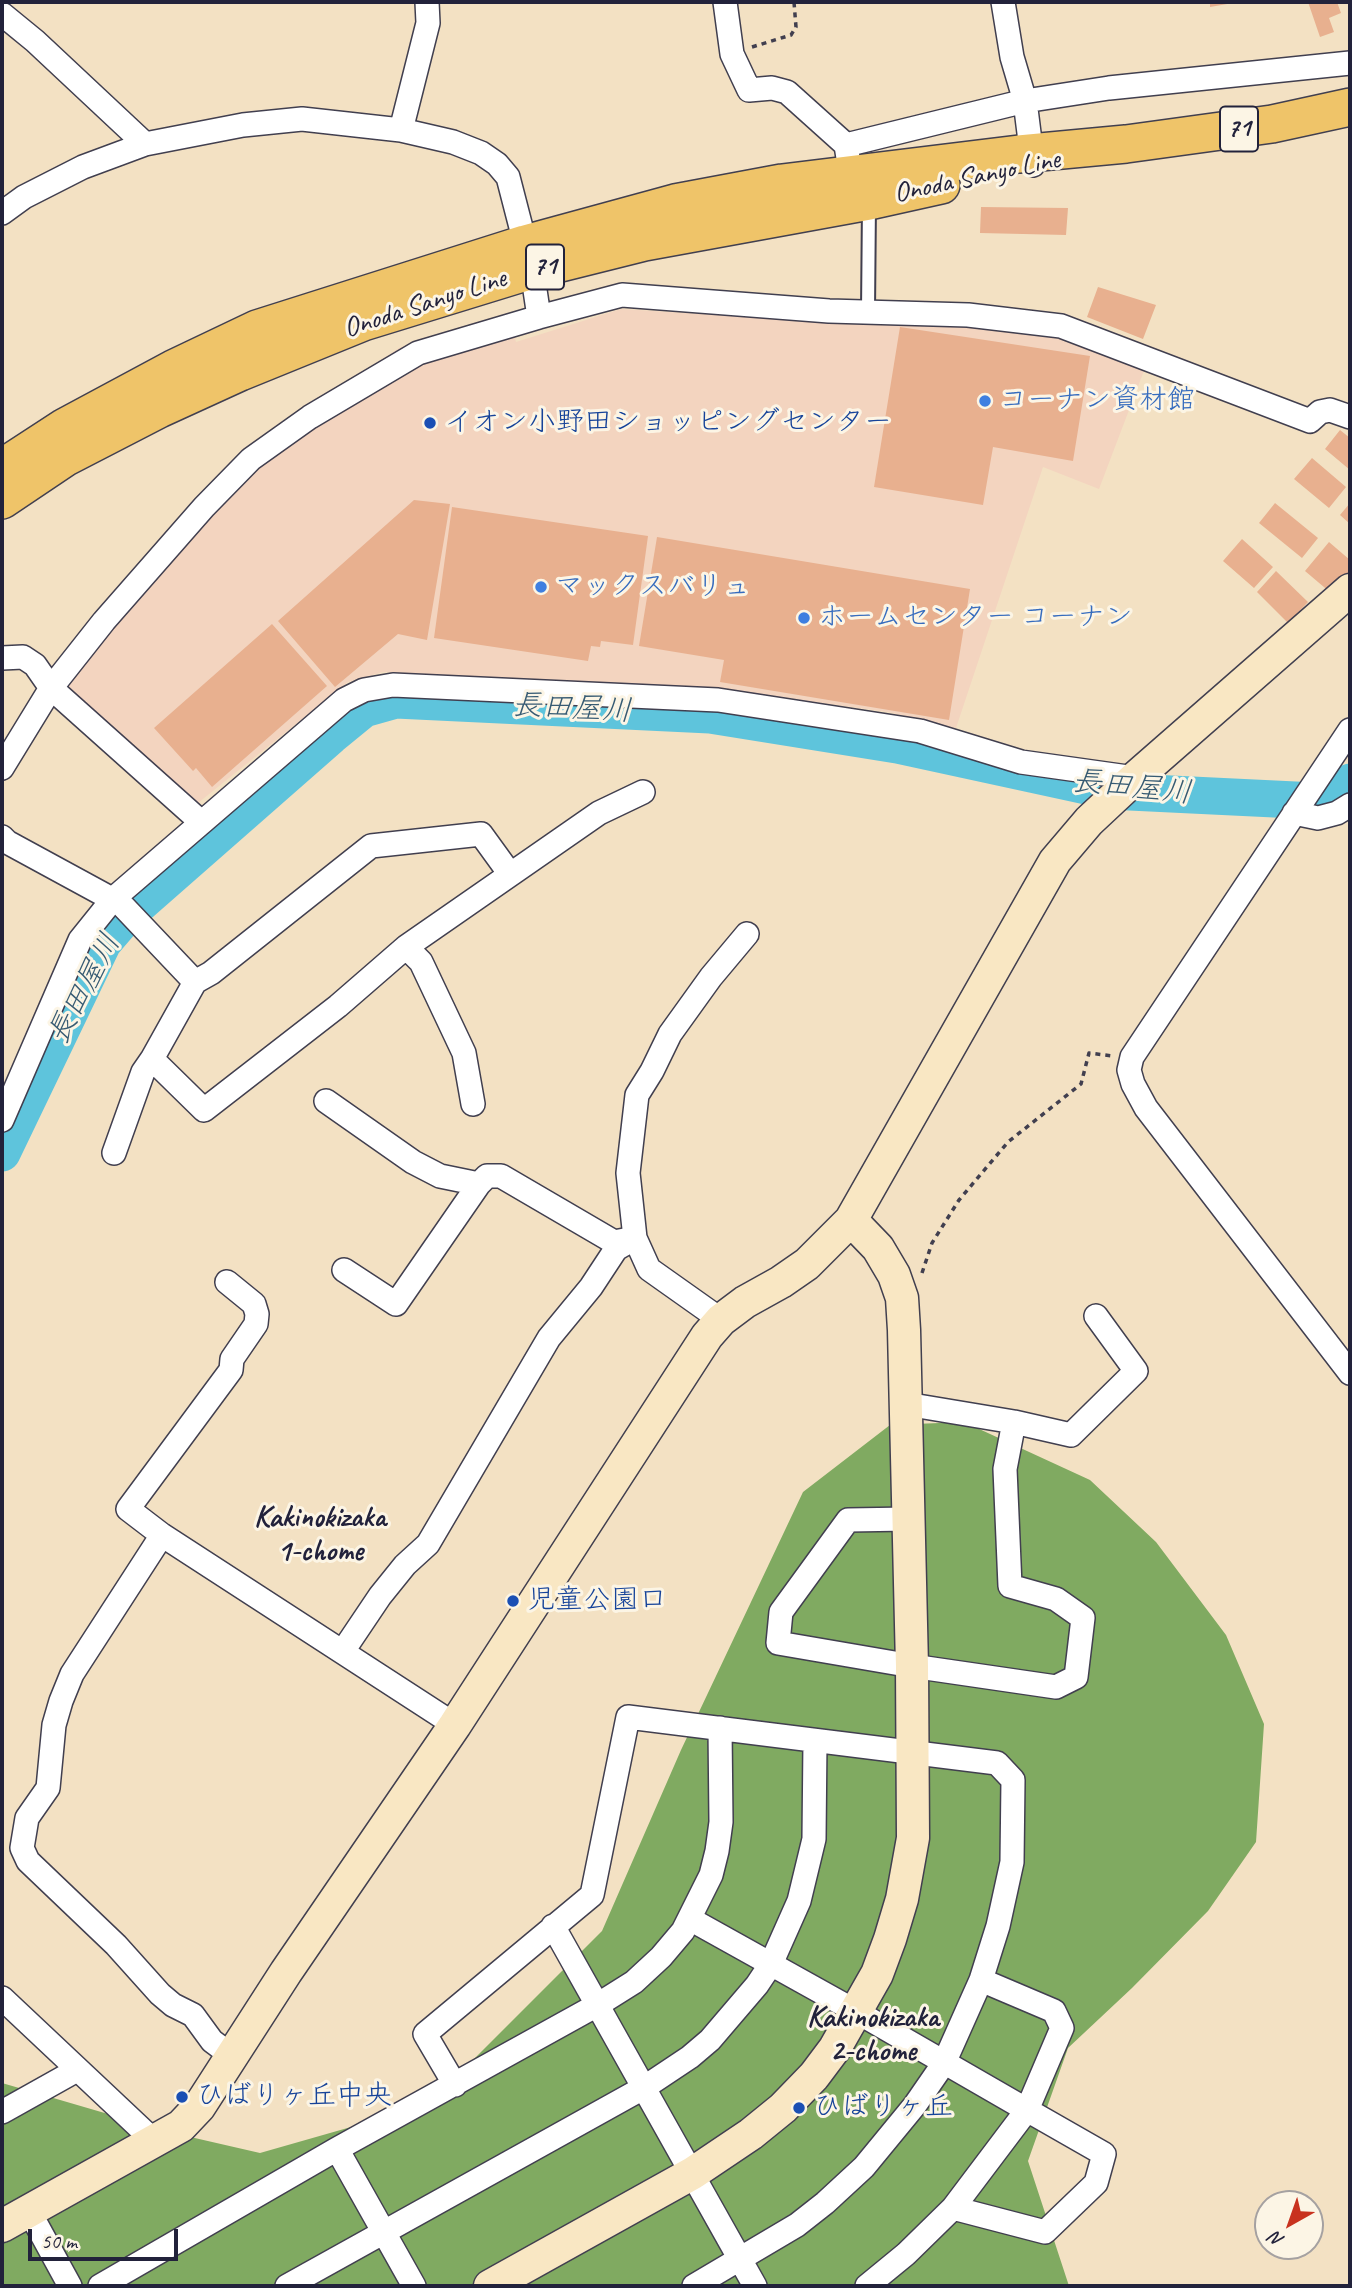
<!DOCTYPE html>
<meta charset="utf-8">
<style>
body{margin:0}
#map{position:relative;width:1352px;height:2288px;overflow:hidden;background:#f3e1c3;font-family:Caveat,sans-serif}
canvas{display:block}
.frame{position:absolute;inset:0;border:4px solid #22223b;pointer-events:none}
.north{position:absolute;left:1254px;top:2190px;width:70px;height:70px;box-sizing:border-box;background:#fcf5e5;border:2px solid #a5a1a1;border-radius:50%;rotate:220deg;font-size:19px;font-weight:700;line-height:28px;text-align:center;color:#22223b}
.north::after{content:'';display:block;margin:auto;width:24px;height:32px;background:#c8321e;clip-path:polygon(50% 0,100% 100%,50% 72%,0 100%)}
.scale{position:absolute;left:28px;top:2229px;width:150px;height:32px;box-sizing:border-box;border:4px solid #22223b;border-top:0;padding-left:9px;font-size:21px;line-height:24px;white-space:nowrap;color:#22223b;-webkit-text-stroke:5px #fcf5e5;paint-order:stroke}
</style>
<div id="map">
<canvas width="1352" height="2288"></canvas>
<div class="frame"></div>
<div class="north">N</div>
<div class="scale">50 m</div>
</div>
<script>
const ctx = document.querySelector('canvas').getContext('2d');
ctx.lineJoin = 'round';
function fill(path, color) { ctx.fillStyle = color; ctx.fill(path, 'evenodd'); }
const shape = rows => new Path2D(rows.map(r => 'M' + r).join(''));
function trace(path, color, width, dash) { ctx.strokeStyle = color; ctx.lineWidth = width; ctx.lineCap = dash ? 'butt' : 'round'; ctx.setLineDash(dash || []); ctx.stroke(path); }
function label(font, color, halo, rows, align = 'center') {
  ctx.font = font + ' Caveat,"Klee One",sans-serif'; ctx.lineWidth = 6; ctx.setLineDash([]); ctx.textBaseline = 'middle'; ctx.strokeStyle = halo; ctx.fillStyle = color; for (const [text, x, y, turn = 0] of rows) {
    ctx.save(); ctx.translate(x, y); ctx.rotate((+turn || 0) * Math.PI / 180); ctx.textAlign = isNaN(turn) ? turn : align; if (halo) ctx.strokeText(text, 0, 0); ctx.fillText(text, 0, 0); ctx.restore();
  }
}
fill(shape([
 [621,309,882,325,889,318,1053,333,1145,368,1099,489,1043,467,956,728,888,712,720,689,383,672,348,682,198,803,49,675,230,464,399,348,509,316,516,342]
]), '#f3d4bf');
fill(shape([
 [964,1422,1090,1480,1156,1542,1226,1635,1264,1724,1256,1842,1208,1911,1132,1988,1068,2048,1028,2161,1069,2286,2,2286,2,2083,173,2133,260,2153,358,2125,443,2090,602,1931,681,1750,803,1492,890,1425]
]), '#80aa61');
trace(shape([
 [2,1153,103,943,127,915,331,736,364,709,396,700,710,715,897,745,1109,791,1316,801,1343,793,1350,782]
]), '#5ec4dc', 37);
fill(shape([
 [1210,2,1233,2,1233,3,1210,7],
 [1308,2,1337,2,1341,13,1329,18,1334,32,1320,37],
 [981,207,1068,208,1066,235,980,233],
 [1098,287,1156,305,1143,339,1087,317],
 [900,327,1090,356,1073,461,993,447,983,505,874,487],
 [1340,430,1350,438,1350,470,1325,449],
 [1312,458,1346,487,1329,508,1294,479],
 [414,500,450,504,427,640,398,634,335,687,278,621],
 [1275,503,1318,538,1302,558,1259,523],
 [1350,503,1350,524,1340,515],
 [452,507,648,536,633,645,601,641,600,647,591,646,588,661,434,638],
 [657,537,970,589,949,720,720,682,724,660,639,646],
 [1242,539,1273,567,1254,588,1223,561],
 [1329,542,1350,560,1350,571,1331,593,1305,571],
 [1276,571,1308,602,1288,623,1257,592],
 [272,624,327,686,212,787,196,768,193,771,154,728]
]), '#e8b08f');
const lane = shape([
 [868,311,869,203]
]);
const street = shape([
 [725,2,732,54,749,90,772,88,787,92,846,145,848,158],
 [1003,2,1012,57,1025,101,1033,165],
 [2,14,35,41,145,144],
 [401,130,428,23,427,2],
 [846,145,1025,101,1109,88,1350,63],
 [2,213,24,197,83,167,145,144,243,125,302,119,401,130,453,142,481,153,497,164,508,177,532,270,539,317],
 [2,658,23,657,35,665,51,688,201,822],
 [1350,730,1132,1057,1129,1070,1133,1084,1146,1108,1350,1373],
 [2,768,51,688,104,621,204,507,251,459,310,417,418,353,539,317,622,295,829,311,968,315,1061,326,1310,421,1320,412,1330,410,1350,417],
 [1294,813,1318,818,1337,813,1350,805],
 [2,837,7,842,121,904,195,982,152,1059,204,1110,338,1006,406,947,599,813,643,792],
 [406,947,421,962,464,1053,473,1104],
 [195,982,211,973,371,846,481,834,510,874],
 [326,1101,413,1162,440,1176,479,1184],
 [2,1120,80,940,113,899,344,700,364,690,393,685,718,700,920,731,1021,762,1135,778],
 [114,1153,143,1072,152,1059],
 [344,1270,396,1304,479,1184,487,1176,501,1176,614,1242,635,1238,649,1269,721,1320],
 [227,1282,254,1304,257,1314,256,1324,232,1359,231,1370,128,1509,162,1535,455,1725],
 [906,1404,1014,1422,1071,1435,1136,1371,1096,1316],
 [909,1519,848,1520,781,1612,778,1643,912,1666,1056,1687,1076,1677,1083,1618,1056,1599,1010,1586,1005,1469,1014,1422],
 [162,1535,72,1674,61,1701,54,1725,48,1788,27,1818,22,1848,28,1861,116,1945,160,1994,173,2005,193,2015,212,2041,232,2056],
 [343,1651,380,1596,405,1565,428,1544,549,1338,591,1287,616,1249,635,1238,628,1173,637,1095,652,1071,670,1034,711,977,747,934],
 [690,1919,857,2012,1027,2110,953,2208,906,2254,867,2286],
 [553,1926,755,2286],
 [2,1998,154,2141],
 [455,2085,425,2034,592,1895,628,1717,997,1763,1013,1780,1012,1862,998,1926,981,1980,944,2063,915,2105,864,2167,825,2203,797,2225,694,2286],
 [2,2112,77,2070],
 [337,2149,414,2286],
 [953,2208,1045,2232,1096,2183,1104,2154,1027,2110,1062,2028,1054,2011,981,1980],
 [29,2211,70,2286],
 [100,2286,337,2149,599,2004,634,1982,661,1957,683,1931,711,1875,717,1851,721,1822,720,1728],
 [287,2286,645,2087,690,2057,710,2040,757,1985,771,1964,799,1901,814,1839,815,1741]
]);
const secondary = shape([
 [2,2226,181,2126,199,2107,286,1972,455,1725,707,1336,721,1320,745,1302,781,1282,807,1264,851,1220,1055,861,1089,821,1135,778,1350,590],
 [490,2286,693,2173,751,2134,783,2108,814,2076,835,2048,877,1974,890,1939,902,1899,913,1838,912,1666,904,1330,902,1298,894,1275,878,1248,851,1220]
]);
const primary = shape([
 [2,468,65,427,173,369,257,329,525,244,675,203,782,183,1019,154,1126,144,1272,124,1350,107],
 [2,500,66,457,159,409,240,372,363,322,532,270,644,242,869,201,941,185]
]);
trace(lane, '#413f4f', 16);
trace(street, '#413f4f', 26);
trace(secondary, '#413f4f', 35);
trace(primary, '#413f4f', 40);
trace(shape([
 [752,47,791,35,796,27,794,2],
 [922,1273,932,1243,959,1200,1008,1142,1081,1084,1089,1053,1113,1056]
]), '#413f4f', 3.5, [5, 5]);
trace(lane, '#fff', 12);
trace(street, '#fff', 23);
trace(secondary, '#f9e7c3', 32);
trace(primary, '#efc469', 37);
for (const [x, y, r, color] of [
 [985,401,7,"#3f7fe0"],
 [430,423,7,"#1a4fb4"],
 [541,587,7,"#3f7fe0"],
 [804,618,7,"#3f7fe0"],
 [513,1601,7,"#1a4fb4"],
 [182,2097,7,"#1a4fb4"],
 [799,2108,7,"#1a4fb4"]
]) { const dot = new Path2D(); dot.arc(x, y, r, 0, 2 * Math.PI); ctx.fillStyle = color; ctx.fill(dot); trace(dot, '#fcf5e5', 2.5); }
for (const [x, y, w] of [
 [1239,129,38],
 [545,267,38]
]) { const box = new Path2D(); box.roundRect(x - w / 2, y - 22.5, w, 45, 5); ctx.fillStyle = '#fcf5e5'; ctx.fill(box); trace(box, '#22223b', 2); }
label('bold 26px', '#22223b', null, [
 ["71",1239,129],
 ["71",545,267]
]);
label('28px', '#22223b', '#fcf5e5', [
 ["Onoda Sanyo Line",977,177,-12],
 ["Onoda Sanyo Line",425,304,-18]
]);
label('28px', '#366cbe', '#fcf5e5', [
 ["コーナン資材館",999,401],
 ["マックスバリュ",555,587],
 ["ホームセンター コーナン",818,618]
], 'left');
label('28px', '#164399', '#fcf5e5', [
 ["イオン小野田ショッピングセンター",444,423],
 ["児童公園口",527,1601],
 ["ひばりヶ丘中央",196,2097],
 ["ひばりヶ丘",813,2108]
], 'left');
label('italic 30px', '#375b73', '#fcf5e5', [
 ["長田屋川",572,709,3],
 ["長田屋川",1132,788,6],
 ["長田屋川",85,989,-62]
]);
label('bold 30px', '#22223b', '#fcf5e5', [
 ["Kakinokizaka",320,1518],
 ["1-chome",320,1552],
 ["Kakinokizaka",873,2018],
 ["2-chome",873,2052]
]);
</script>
